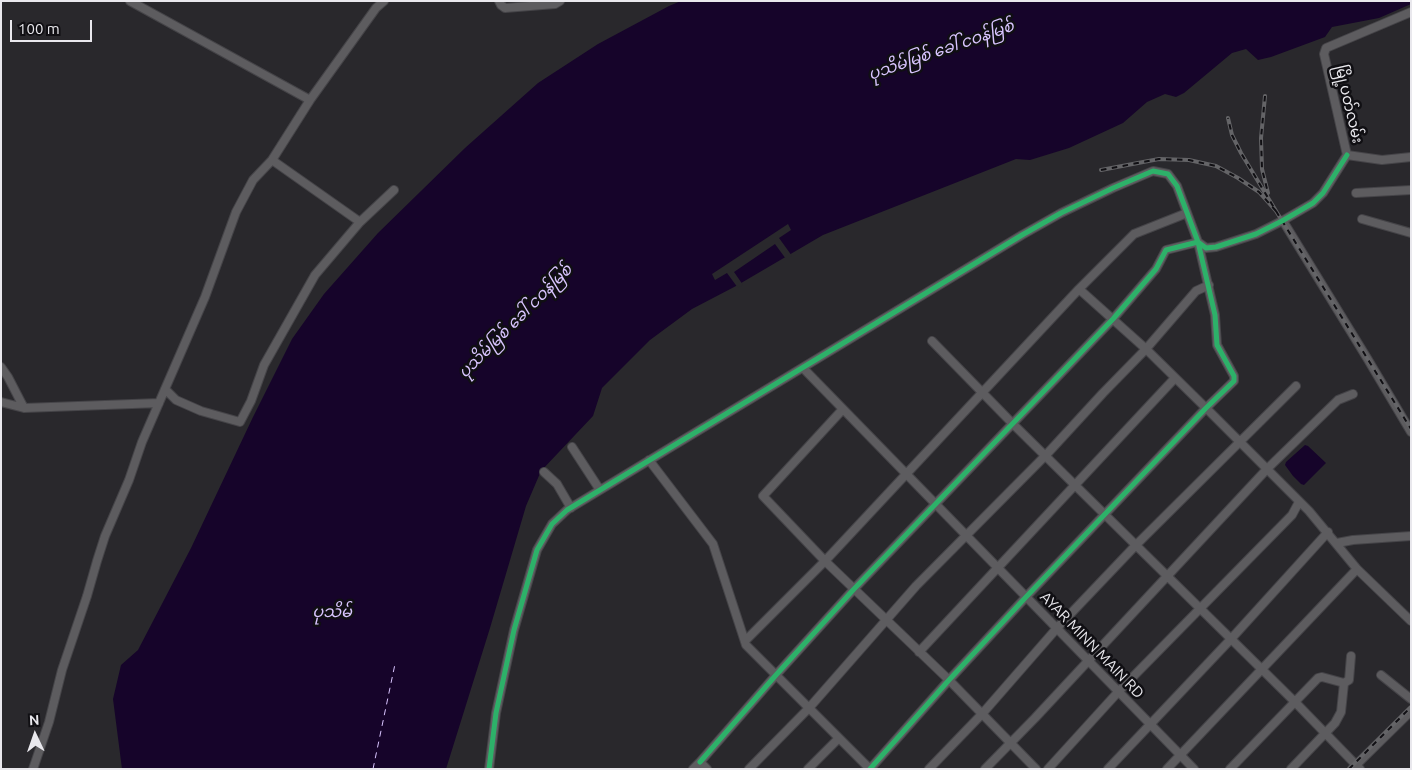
<!DOCTYPE html>
<meta charset="utf-8">
<style>
body{margin:0}
#map{position:relative;width:1412px;height:770px;overflow:hidden;background:#29282c;font-family:Ubuntu,sans-serif}
canvas{display:block}
.frame{position:absolute;inset:0;border:2px solid #e9e8ed;pointer-events:none}
.north{position:absolute;left:10px;top:710px;width:50px;height:50px;-webkit-text-stroke:4px #100f13;paint-order:stroke;rotate:357deg;font-size:14px;font-weight:700;line-height:20px;text-align:center;color:#e9e8ed}
.north::after{content:'';display:block;margin:auto;width:18px;height:22px;background:#e9e8ed;clip-path:polygon(50% 0,100% 100%,50% 72%,0 100%)}
.scale{position:absolute;left:10px;top:20px;width:82px;height:22px;box-sizing:border-box;border:2px solid #e9e8ed;border-top:0;padding-left:6px;font-size:15px;line-height:18px;white-space:nowrap;color:#e9e8ed;-webkit-text-stroke:4px #100f13;paint-order:stroke}
</style>
<div id="map">
<canvas width="1412" height="770"></canvas>
<div class="frame"></div>
<div class="north">N</div>
<div class="scale">100 m</div>
</div>
<script>
const ctx = document.querySelector('canvas').getContext('2d');
ctx.lineJoin = 'round';
function fill(path, color) { ctx.fillStyle = color; ctx.fill(path, 'evenodd'); }
const shape = rows => new Path2D(rows.map(r => 'M' + r).join(''));
function trace(path, color, width, dash) { ctx.strokeStyle = color; ctx.lineWidth = width; ctx.lineCap = dash ? 'butt' : 'round'; ctx.setLineDash(dash || []); ctx.stroke(path); }
function label(font, color, halo, rows, align = 'center') {
  ctx.font = font + ' Ubuntu,"Noto Sans Myanmar",sans-serif'; ctx.lineWidth = 5; ctx.setLineDash([]); ctx.textBaseline = 'middle'; ctx.strokeStyle = halo; ctx.fillStyle = color; for (const [text, x, y, turn = 0] of rows) {
    ctx.save(); ctx.translate(x, y); ctx.rotate((+turn || 0) * Math.PI / 180); ctx.textAlign = isNaN(turn) ? turn : align; if (halo) ctx.strokeText(text, 0, 0); ctx.fillText(text, 0, 0); ctx.restore();
  }
}
fill(shape([
 [681,1,1411,1,1411,4,1379,18,1332,27,1325,37,1271,57,1258,60,1246,49,1232,53,1184,93,1176,97,1165,94,1147,102,1123,123,1069,148,1030,160,1016,159,823,235,736,286,692,309,650,340,602,388,593,416,541,471,526,506,490,628,446,769,122,769,113,699,121,665,138,650,191,548,253,417,292,339,324,294,378,233,465,148,538,83,598,44,669,6],
 [1305,445,1308,446,1326,463,1304,485,1301,484,1293,476,1285,465,1286,462]
]), '#16042a');
fill(shape([
 [788,224,791,230,779,238,792,256,786,259,775,244,734,272,743,285,738,288,727,273,715,280,712,274]
]), '#29282c');
trace(shape([
 [373,769,395,664]
]), '#d9c5ff', 1, [6, 5]);
const minor = shape([
 [130,1,310,100],
 [499,1,501,5,505,8,555,4,560,1],
 [1411,12,1326,48,1324,54,1347,155,1382,160,1411,157],
 [272,160,360,222],
 [1356,193,1411,190],
 [1362,219,1411,233],
 [1283,221,1367,358,1411,432],
 [1079,289,1146,349,1206,408,1309,511,1357,569,1411,621],
 [932,341,1013,424,1295,702,1360,769],
 [1,367,8,377,24,408,159,403],
 [803,368,1194,769],
 [165,389,176,400,201,411,240,422,251,401,264,365,315,275,360,222,394,190],
 [1,402,24,408],
 [843,409,763,496,825,561,949,680,1036,769],
 [572,447,600,490],
 [649,460,713,544,746,645,870,769],
 [544,472,557,484,571,508],
 [1337,543,1353,540,1411,536],
 [745,641,825,561,1079,289,1134,234,1187,213],
 [919,652,1175,378],
 [1381,675,1411,699],
 [700,762,776,675,854,589,1113,319,1156,269,1166,250,1198,242,1215,315,1217,345,1234,376,1234,381,1206,408,1026,597,949,680,870,769],
 [33,769,49,722,62,670,87,596,97,561,105,536,129,480,142,442,205,297,236,212,253,180,272,160,310,100,376,8,384,1],
 [489,769,496,713,514,630,537,550,552,524,567,510,1022,235,1061,213,1113,188,1153,171,1168,174,1177,186,1198,242,1206,248,1216,247,1256,234,1282,221,1313,203,1323,193,1347,155],
 [693,769,700,762,707,769],
 [749,769,809,708,916,586,1046,455,1103,393,1146,349,1196,291,1209,285],
 [808,769,839,738],
 [929,769,982,714,1057,628,1136,545,1296,386],
 [985,769,1035,718,1267,469,1338,400,1353,394],
 [1048,769,1119,691,1292,515,1299,502],
 [1108,769,1231,639,1328,532],
 [1167,769,1357,569],
 [1230,769,1318,678,1322,677,1344,683,1349,680,1351,656],
 [1291,769,1335,723,1341,712,1344,683],
 [1352,769,1411,711]
]);
trace(minor, '#454448', 10);
trace(minor, '#5d5c5f', 8);
const rail = shape([
 [1265,96,1261,138,1262,169,1268,193],
 [1101,170,1159,159,1189,160,1216,166,1238,178,1259,192,1276,211,1241,153,1232,135,1228,118],
 [1276,211,1411,429],
 [1349,769,1411,707]
]);
trace(rail, '#646467', 4);
trace(rail, '#100f13', 2, [5.5]);
trace(shape([
 [700,762,776,675,854,589,1113,319,1156,269,1166,250,1198,242,1215,315,1217,345,1234,376,1234,381,1206,408,1026,597,949,680,870,769],
 [489,769,496,713,514,630,537,550,552,524,567,510,1022,235,1061,213,1113,188,1153,171,1168,174,1177,186,1198,242,1206,248,1216,247,1256,234,1282,221,1313,203,1323,193,1347,155]
]), '#2db169', 5);
label('15px', '#e9e8ed', '#100f13', [
 ["မြို့ပတ်လမ်း",1349,104,77],
 ["AYAR MINN MAIN RD",1092,645,46]
]);
label('italic 16px', '#d9c5ff', '#100f13', [
 ["ပုသိမ်မြစ် ခေါ် ငဝန်မြစ်",941,50,-19],
 ["ပုသိမ်မြစ် ခေါ် ငဝန်မြစ်",515,321,-45],
 ["ပုသိမ်",332,612]
]);
</script>
